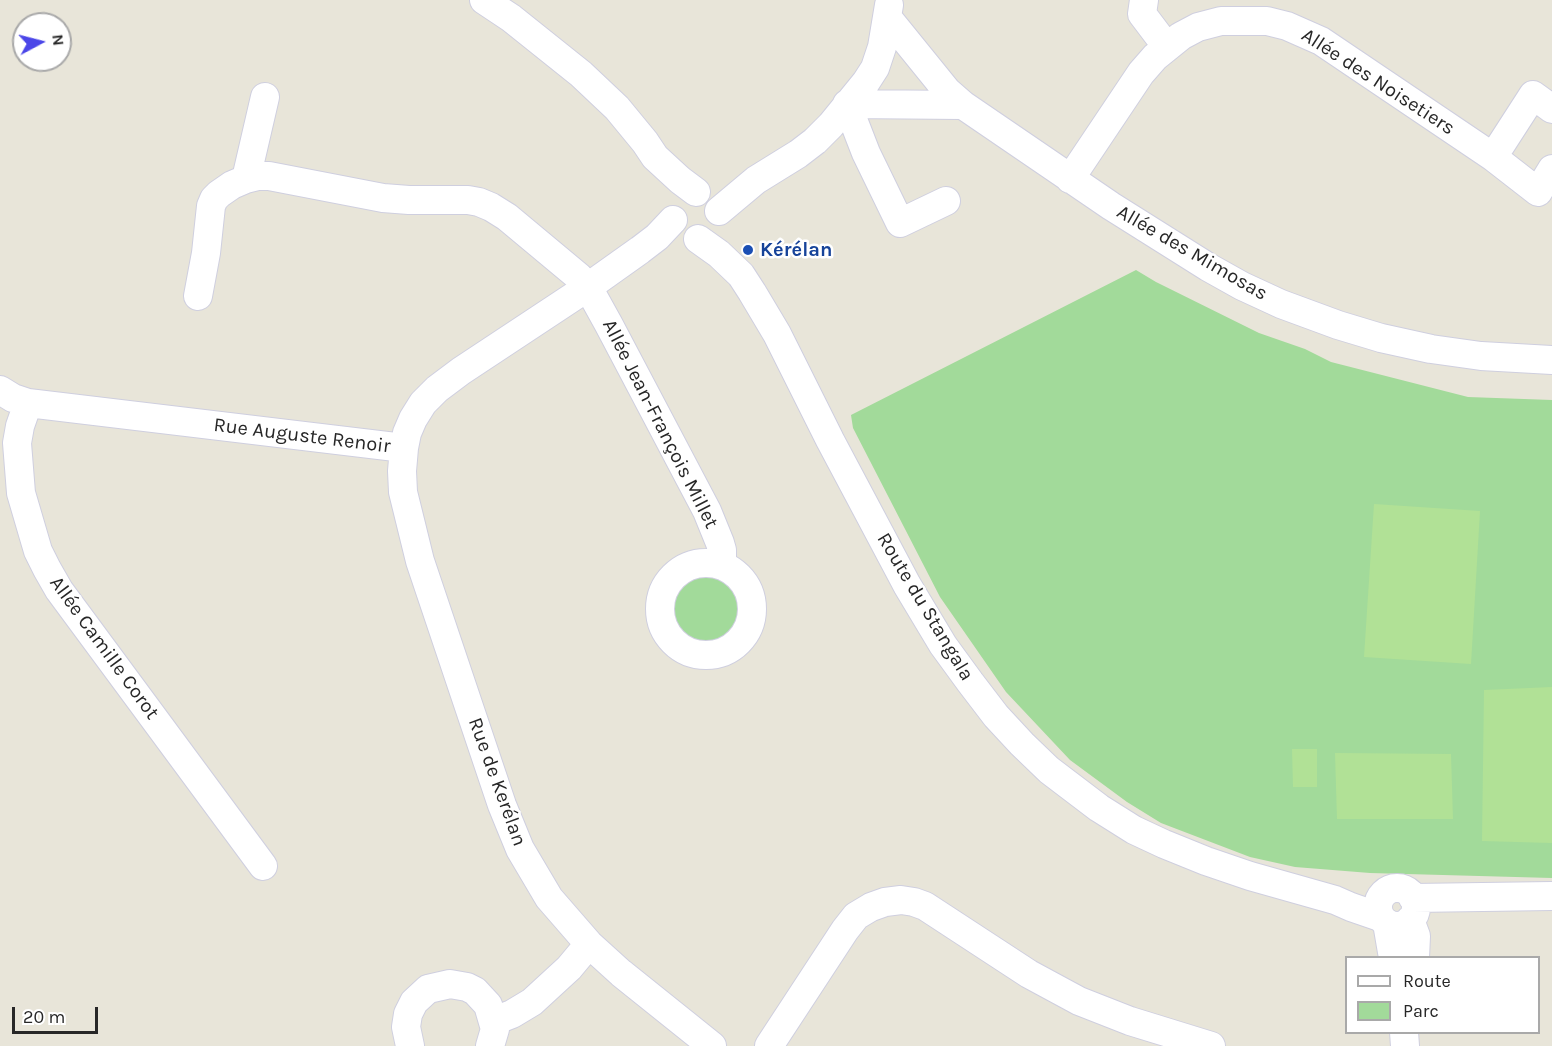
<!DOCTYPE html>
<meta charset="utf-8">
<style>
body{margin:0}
#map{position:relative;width:1552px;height:1046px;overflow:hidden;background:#e8e5d9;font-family:Karla,sans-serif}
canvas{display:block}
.legend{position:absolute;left:1345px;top:956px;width:195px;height:78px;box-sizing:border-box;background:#fff;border:2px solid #a9a9a9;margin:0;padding:8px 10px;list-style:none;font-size:18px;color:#272727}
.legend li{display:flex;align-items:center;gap:12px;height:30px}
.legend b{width:30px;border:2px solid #a9a9a9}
.north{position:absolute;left:12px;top:12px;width:60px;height:60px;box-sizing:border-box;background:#fff;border:2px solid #a9a9a9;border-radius:50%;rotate:83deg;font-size:16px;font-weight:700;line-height:24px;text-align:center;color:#272727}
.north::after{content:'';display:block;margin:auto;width:21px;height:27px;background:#4b46e8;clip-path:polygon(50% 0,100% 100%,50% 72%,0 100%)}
.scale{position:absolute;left:12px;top:1007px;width:86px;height:27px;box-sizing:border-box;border:3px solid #272727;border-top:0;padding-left:8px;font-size:18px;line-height:21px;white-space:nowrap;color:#272727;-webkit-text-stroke:4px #fff;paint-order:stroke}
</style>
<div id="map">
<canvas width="1552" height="1046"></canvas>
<ul class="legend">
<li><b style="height:8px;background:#fff"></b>Route</li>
<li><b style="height:16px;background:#a2da9a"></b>Parc</li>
</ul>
<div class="north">N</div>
<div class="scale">20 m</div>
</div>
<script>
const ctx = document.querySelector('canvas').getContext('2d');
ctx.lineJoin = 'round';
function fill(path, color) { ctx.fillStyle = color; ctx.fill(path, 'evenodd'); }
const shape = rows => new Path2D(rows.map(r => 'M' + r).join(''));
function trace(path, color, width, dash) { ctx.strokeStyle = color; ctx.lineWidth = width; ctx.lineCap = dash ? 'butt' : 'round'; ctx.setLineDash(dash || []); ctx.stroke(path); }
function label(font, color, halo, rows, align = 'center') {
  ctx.font = font + ' Karla,sans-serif'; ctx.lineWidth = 5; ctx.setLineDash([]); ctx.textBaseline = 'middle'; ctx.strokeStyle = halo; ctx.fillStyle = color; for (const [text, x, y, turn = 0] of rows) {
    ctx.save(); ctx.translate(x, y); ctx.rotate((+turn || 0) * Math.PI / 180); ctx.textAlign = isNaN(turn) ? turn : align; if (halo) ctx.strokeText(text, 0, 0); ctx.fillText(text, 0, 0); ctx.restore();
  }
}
fill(shape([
 [1136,270,1156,282,1259,333,1305,349,1331,362,1468,397,1552,400,1552,878,1370,873,1295,867,1250,857,1161,823,1127,802,1070,760,1006,692,940,597,853,428,851,415],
 '672 609a35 35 0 1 1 70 0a35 35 0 1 1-70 0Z'
]), '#a2da9a');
fill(shape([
 [1374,504,1480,511,1471,664,1364,657],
 [1552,687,1552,843,1482,841,1484,690],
 [1292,749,1317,749,1317,787,1293,787],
 [1335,753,1451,754,1453,819,1337,819]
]), '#b1e196');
const street = shape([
 [484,0,511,18,581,74,617,108,645,142,655,157,680,180,696,192],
 [1144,0,1142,14,1167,47],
 [887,17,947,91,963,105,1111,206,1208,267,1242,286,1281,304,1338,325,1381,338,1431,349,1481,356,1552,360],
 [265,97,246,179,258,176,269,176,383,198,409,200,468,200,479,202,491,207,507,217,579,277,588,287,609,325,707,511,720,543,722,550,722,565],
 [847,104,866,153,900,223,946,201],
 [847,104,963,105],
 [1493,157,1533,95,1552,109],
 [1070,179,1141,73,1155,57,1181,36,1198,27,1221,21,1267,21,1287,26,1321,41,1493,157,1538,192,1552,169],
 [719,211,756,180,798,154,815,141,831,125,866,82,875,68,882,47,889,5],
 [698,239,719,254,741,275,752,292,777,334,830,440,907,585,943,645,970,682,996,716,1022,744,1049,770,1099,808,1134,830,1164,844,1206,861,1250,876,1335,900,1351,907,1380,917],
 [198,296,206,253,211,206,214,199,219,194,232,185,246,179],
 [0,390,13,398,28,403,404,448,407,433,413,419,423,403,437,389,461,371,588,287,640,250,657,237,673,220],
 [28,403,20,426,17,443,21,493,38,551,47,569,59,590,263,866],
 [404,448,402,471,403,492,420,561,502,805,520,849,549,898,589,944,621,973,712,1046],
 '660 609a46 46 0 1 1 92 0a46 46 0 1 1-92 0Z',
 '1378 907a19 19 0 1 1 38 0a19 19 0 1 1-38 0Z',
 [1413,898,1552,896],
 [1410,920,1416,936,1415,958],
 [1387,923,1393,958],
 [494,1021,512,1014,532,1002,569,968,589,944],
 [1404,1032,1405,1046],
 [410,1046,406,1027,408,1014,414,1002,428,989,450,984,467,987,475,991,488,1005,495,1029,490,1046],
 [769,1046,845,930,856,916,871,907,885,902,901,900,914,902,925,906,1029,974,1079,1001,1130,1021,1211,1046]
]);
trace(street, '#cfcfdf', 30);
trace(street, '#fff', 28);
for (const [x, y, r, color] of [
 [748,250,6,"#1a4fb4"]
]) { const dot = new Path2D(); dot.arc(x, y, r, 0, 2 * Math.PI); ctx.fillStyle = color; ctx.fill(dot); trace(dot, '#fff', 2); }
label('20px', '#272727', '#fff', [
 ["Allée des Noisetiers",1378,82,33],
 ["Allée des Mimosas",1192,253,30],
 ["Allée Jean-François Millet",660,424,63],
 ["Rue Auguste Renoir",302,436,7],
 ["Route du Stangala",925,607,59],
 ["Allée Camille Corot",104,648,54],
 ["Rue de Kerélan",497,782,70]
]);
label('bold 20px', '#164399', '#fff', [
 ["Kérélan",760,250]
], 'left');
</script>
